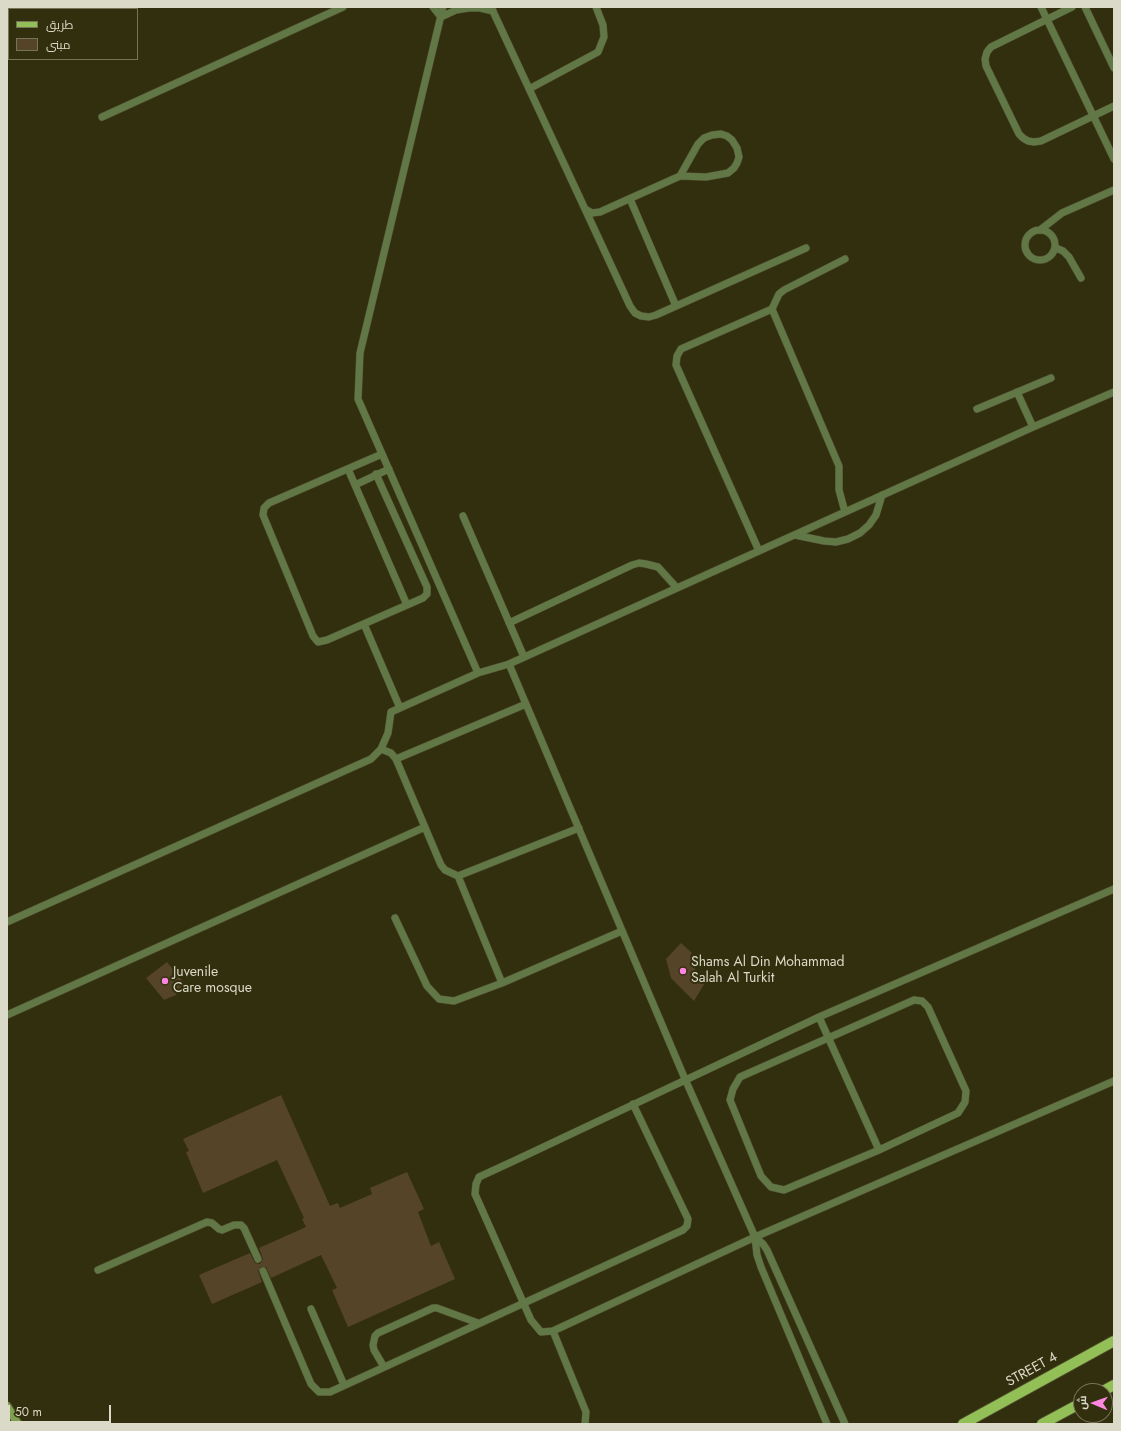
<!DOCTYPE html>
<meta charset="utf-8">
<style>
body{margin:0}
#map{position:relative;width:1121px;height:1431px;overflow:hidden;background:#322f0f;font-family:Jost,Cairo,sans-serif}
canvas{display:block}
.frame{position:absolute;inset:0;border:8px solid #dbdac8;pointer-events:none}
.legend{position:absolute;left:8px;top:8px;width:130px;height:52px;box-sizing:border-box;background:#322f0f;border:1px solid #767359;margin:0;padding:5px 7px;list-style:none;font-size:12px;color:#dbdac8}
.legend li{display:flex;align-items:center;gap:8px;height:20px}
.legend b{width:20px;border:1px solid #767359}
.north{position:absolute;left:1073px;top:1383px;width:40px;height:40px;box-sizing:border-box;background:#322f0f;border:1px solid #767359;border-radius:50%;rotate:272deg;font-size:11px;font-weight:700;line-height:16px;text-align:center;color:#dbdac8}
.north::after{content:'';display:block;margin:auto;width:14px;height:18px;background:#fe85e0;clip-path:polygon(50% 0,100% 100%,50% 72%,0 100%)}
.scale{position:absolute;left:8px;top:1405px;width:103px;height:18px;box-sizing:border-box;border:2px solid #dbdac8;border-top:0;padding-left:5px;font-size:12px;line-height:14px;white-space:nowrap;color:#dbdac8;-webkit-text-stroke:3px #322f0f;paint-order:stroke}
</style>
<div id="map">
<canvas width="1121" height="1431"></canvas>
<div class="frame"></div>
<ul class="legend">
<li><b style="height:5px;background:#93c056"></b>طريق</li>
<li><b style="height:11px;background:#554428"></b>مبنى</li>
</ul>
<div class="north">ش</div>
<div class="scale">50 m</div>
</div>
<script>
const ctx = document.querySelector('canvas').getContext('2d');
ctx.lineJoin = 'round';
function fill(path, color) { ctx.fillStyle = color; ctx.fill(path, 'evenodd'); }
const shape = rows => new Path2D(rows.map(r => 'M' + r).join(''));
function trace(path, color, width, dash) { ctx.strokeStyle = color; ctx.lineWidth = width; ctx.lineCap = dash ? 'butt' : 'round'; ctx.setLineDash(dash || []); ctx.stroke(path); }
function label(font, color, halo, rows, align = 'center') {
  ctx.font = font + ' Jost,sans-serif'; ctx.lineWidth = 4; ctx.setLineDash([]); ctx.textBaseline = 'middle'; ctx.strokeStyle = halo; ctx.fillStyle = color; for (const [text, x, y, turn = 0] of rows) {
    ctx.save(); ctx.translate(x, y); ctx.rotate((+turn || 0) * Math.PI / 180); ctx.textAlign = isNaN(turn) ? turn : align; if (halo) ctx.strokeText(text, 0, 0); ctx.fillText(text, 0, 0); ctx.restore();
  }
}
fill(shape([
 [681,943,692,953,690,956,694,960,690,964,706,981,694,1001,671,978,666,959],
 [167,962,184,983,176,995,164,1000,146,978],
 [281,1095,330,1206,338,1203,340,1208,372,1194,370,1188,407,1172,424,1209,418,1212,431,1246,439,1242,455,1279,348,1327,332,1290,337,1288,321,1255,271,1278,266,1267,261,1267,258,1271,262,1282,212,1304,199,1275,250,1253,255,1263,260,1264,263,1259,259,1248,306,1227,302,1219,304,1218,277,1160,203,1193,186,1152,189,1151,183,1139]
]), '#554428');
const lane = shape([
 [433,7,441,17,456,10,469,8,480,8,493,11],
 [443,7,360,353,358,399,478,673],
 [491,7,585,209,592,213,600,212,680,176,706,177,728,173,734,168,737,163,739,157,737,148,732,140,727,136,721,134,712,135,704,138,698,144,680,176],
 [1041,7,1114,159],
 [1072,7,991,47,987,52,985,59,986,66,1019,134,1023,138,1028,141,1034,142,1041,141,1114,106],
 [1085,7,1114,68],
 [529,89,598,52,604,37,603,25,596,7],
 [102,117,343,7],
 [630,199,676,306],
 [585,209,630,306,635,313,641,316,649,317,656,315,806,248],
 '1025 245a15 15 0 1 1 30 0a15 15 0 1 1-30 0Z',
 [1040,230,1062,213,1114,190],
 [1056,248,1063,251,1069,257,1081,278],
 [772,309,779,294,784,290,845,259],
 [1017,392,1033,427],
 [977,409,1051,378],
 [348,469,407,605],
 [376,474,427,587,427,594,423,598,327,640,318,642,313,636,263,515,264,508,269,503,382,454],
 [355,485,389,469],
 [463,516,524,657],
 [795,535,824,541,836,542,848,539,860,533,869,525,876,515,882,495],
 [759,551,676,365,677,356,681,349,772,309,839,466,839,490,845,512],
 [509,623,632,565,639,563,646,564,658,567,677,588],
 [364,624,400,708],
 [509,664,685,1079,755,1237,763,1244,767,1250,845,1424],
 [381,749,391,753,396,759,441,865,445,870,458,876,502,983],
 [396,759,526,704],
 [458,876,579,828],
 [1114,889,819,1017,518,1159,479,1177,476,1184,475,1194,531,1320,541,1332,553,1331,755,1237,1114,1081],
 [395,918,427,986,439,999,454,1001,502,983,622,931],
 [7,922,371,759,381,749,388,733,391,712,478,673,509,664,1033,427,1114,392],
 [914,1000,922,1001,928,1007,966,1091,965,1102,958,1113,879,1150,784,1190,771,1187,761,1176,730,1100,733,1089,740,1077,914,1000],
 [7,1015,425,827],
 [819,1017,879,1150],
 [755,1237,757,1255,761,1267,827,1424],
 [98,1270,207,1222,212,1223,219,1229,222,1230,234,1225,241,1225,244,1228,258,1259],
 [263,1271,311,1384,319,1392,330,1392,683,1230,687,1226,688,1219,633,1104],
 [311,1309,344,1385],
 [553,1331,586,1412,585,1424],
 [384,1367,374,1350,373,1345,375,1336,378,1333,433,1308,437,1308,478,1323]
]);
const secondary = shape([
 [7,1406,18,1424]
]);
const primary = shape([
 [1103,1391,1114,1385],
 [963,1424,1114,1341],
 [1042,1424,1081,1403]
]);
trace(lane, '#4d4a2d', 8);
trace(secondary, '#4d4a2d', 10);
trace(primary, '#4d4a2d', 12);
trace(lane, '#617746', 7);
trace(secondary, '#7ea050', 8);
trace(primary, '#93c056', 10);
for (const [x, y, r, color] of [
 [683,971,4,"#fe85e0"],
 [165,981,4,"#fe85e0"]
]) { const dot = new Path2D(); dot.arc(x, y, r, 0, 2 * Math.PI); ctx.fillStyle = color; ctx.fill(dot); trace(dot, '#322f0f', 1.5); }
label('14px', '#dbdac8', '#322f0f', [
 ["Shams Al Din Mohammad",691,963],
 ["Salah Al Turkit",691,979],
 ["Juvenile",173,973],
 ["Care mosque",173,989]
], 'left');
label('14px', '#dbdac8', '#322f0f', [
 ["STREET 4",1032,1370,-29]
]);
</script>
